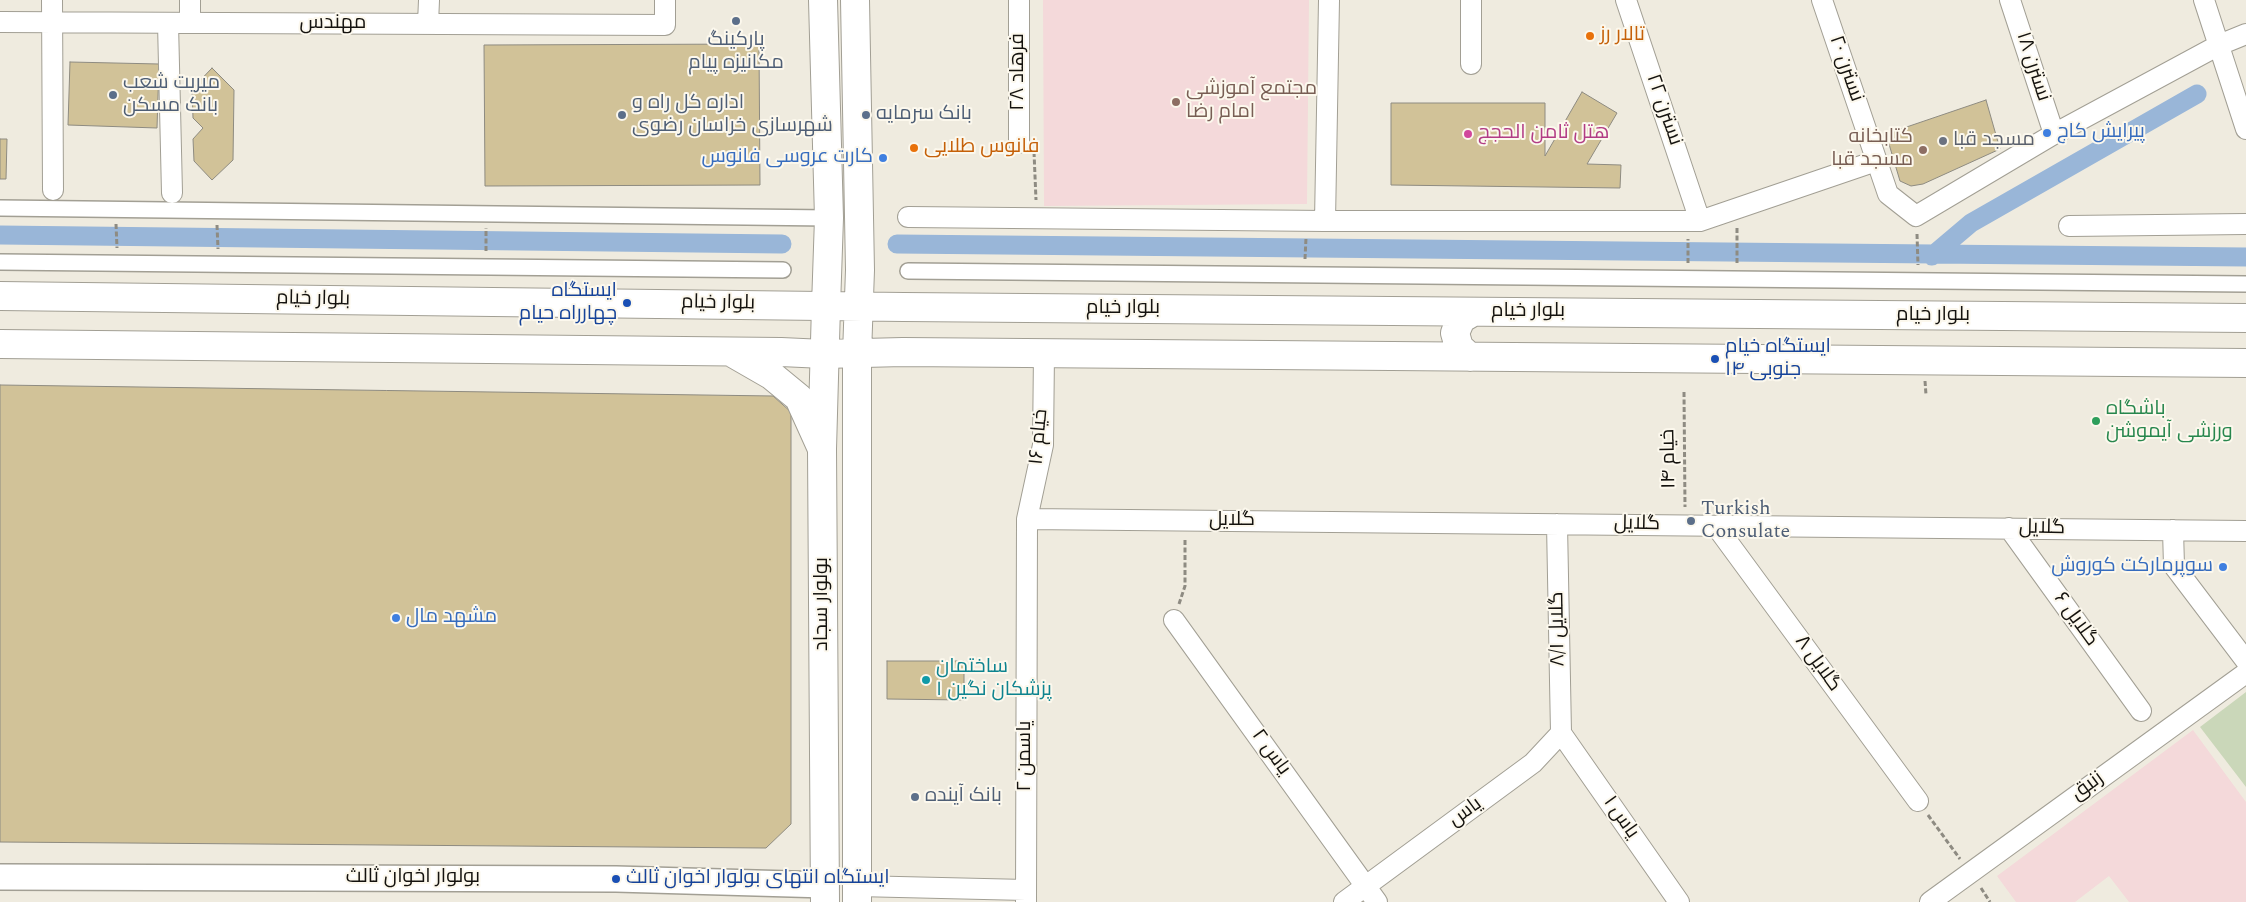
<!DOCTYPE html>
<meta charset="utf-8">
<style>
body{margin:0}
canvas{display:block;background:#efebdf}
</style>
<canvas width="2246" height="902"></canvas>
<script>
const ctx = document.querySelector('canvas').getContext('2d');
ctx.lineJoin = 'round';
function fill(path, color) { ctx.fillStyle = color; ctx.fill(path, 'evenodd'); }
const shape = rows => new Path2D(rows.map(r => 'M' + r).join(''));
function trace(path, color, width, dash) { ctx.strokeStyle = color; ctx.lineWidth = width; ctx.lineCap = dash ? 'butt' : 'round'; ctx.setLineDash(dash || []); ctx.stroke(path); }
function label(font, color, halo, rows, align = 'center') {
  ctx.font = font + ' Spectral,Cairo,serif'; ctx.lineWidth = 4; ctx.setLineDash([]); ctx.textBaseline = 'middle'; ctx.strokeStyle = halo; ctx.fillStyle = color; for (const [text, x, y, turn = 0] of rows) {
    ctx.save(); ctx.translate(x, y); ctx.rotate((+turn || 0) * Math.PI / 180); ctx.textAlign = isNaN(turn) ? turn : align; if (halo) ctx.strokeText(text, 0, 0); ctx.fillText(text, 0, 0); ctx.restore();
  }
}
fill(shape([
 [1043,0,1309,0,1307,204,1044,206],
 [2193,730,2246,802,2246,902,2129,902,2109,876,2075,902,2016,902,1997,876]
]), '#f4d9da');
fill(shape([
 [2246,692,2246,787,2200,727]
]), '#cad7b9');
trace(shape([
 [0,235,782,244],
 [897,244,2246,257],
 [1932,256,1971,223,2197,94]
]), '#99b6d8', 19);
const building = shape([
 [759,44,760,185,485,186,484,45,759,44],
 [70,62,159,64,157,128,68,125,70,62],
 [212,68,234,90,233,160,212,180,194,161,193,139,203,128,193,118,192,89,212,68],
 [1582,92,1617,113,1587,164,1621,165,1620,188,1391,185,1391,103,1545,103,1545,156,1582,92],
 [1986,100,2000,149,1923,184,1911,186,1900,181,1886,134,1986,100],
 [0,139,7,139,6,179,0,179,0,139],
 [0,385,773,396,791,412,791,824,766,848,0,842,0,385],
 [887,661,964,661,964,700,887,699,887,661]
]);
fill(building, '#d1c298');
trace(building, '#8e8b81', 1);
const pedestrian = shape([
 [0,208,829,218],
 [0,262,783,270],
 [908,271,2246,284]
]);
const minor = shape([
 [52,0,53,190],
 [190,0,190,23],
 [1471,0,1471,64],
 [1626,0,1700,221],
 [1822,0,1888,194,1916,216,2054,134,2219,45,2246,34],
 [2010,0,2054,134],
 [2204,0,2246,129],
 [0,22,665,25,665,0],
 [168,23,172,193],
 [428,24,429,0],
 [1019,143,1019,0],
 [908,217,1325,221,1700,221,1876,161],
 [1325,221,1329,0],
 [2069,226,2246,224],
 [1027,519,2246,531],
 [1557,524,1561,733],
 [1716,526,1918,801],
 [2009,528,2141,711],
 [2173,530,2174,566,2246,661],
 [1174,620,1377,902],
 [1561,733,1679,902],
 [857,886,1026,890],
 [1026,902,1027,519,1043,445,1044,353],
 [1344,902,1533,763,1561,733],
 [1930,902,2246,673]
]);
const tertiary = shape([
 [0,877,616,879,826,885]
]);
const secondary = shape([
 [857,354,857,902],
 [825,902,822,449,826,306]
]);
const primary = shape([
 [823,0,829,218,826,306],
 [855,0,860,270,857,354],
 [0,296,904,307,2246,318],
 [0,344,781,352,824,354,903,352,2246,363],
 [731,352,771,375,799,398,822,449],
 [1470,357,1459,347,1455,333,1461,319,1473,312]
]);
trace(pedestrian, '#a29f94', 18);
trace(minor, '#a29f94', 22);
trace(tertiary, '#a29f94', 28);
trace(secondary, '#a29f94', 30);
trace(primary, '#a29f94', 30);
trace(shape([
 [1034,152,1036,200],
 [116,224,117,248],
 [217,225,218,249],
 [1917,234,1918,265],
 [486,251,486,228],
 [1305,259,1306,238],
 [1688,263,1688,239],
 [1737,263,1737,227],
 [1925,381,1926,395],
 [1684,392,1685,507],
 [1179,604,1185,586,1185,539],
 [1928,815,1960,859],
 [1981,888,1990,902]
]), '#8e8b82', 3, [5, 2.5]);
trace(pedestrian, '#fff', 15);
trace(minor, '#fff', 20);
trace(tertiary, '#fff', 25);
trace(secondary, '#fff', 28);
trace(primary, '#fff', 28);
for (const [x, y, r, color] of [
 [736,21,5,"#5c6f8a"],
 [1590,36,5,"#e8710a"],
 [113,95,5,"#5c6f8a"],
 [1176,102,5,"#8d6e63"],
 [622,115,5,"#5c6f8a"],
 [866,115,5,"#5c6f8a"],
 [2047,133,5,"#3f7fe0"],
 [1468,134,5,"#d1479c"],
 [1943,141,5,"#6b7280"],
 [914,148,5,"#e8710a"],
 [1923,150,5,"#8d6e63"],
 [883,158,5,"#3f7fe0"],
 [627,303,5,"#1a4fb4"],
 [1715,359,5,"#1a4fb4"],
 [2096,421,5,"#2e9e5b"],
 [1691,521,5,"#5c6f8a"],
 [2223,567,5,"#3f7fe0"],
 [396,618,5,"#3f7fe0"],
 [926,680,5,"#0f9aa8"],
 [915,797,5,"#5c6f8a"],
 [616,879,5,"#1a4fb4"]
]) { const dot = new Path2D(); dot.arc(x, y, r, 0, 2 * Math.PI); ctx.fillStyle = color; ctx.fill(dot); trace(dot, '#fcf8ed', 2); }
label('20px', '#14120e', '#fcf8ed', [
 ["مهندس",333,24],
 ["نسترن ۱۸",2032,67,72],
 ["نسترن ۲۰",1845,69,71],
 ["فرهاد ۲۸",1019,72,-90],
 ["نسترن ۲۲",1663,110,71],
 ["بلوار خیام",313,300,1],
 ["بلوار خیام",718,304,1],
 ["بلوار خیام",1123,309],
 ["بلوار خیام",1528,312],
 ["بلوار خیام",1933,316],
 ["خیام ۱۶",1040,437,-85],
 ["خیام ۱۴",1670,459,-91],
 ["گلایل",1232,521],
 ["گلایل",1637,525,1],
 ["گلایل",2042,529,1],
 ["بولوار سجاد",823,604,-90],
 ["گلایل ۶",2075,620,54],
 ["گلایل ۸/۱",1559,629,-91],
 ["گلایل ۸",1817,664,54],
 ["یاس ۲",1270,753,54],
 ["یاسمن ۲",1026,756,-90],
 ["زنبق",2088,787,-36],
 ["یاس",1466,813,-36],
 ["یاس ۱",1620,818,55],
 ["بولوار اخوان ثالث",413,878]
]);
label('20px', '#c56008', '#fcf8ed', [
 ["تالار رز",1600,36],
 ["فانوس طلایی",924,148]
], 'left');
label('20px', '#4e5e75', '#fcf8ed', [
 ["پارکینگ",736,41,"center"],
 ["مکانیزه پیام",736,64,"center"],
 ["میریت شعب",123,84],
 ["بانک مسکن",123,107],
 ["اداره کل راه و",632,104],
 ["شهرسازی خراسان رضوی",632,127],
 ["بانک سرمایه",876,115],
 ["Turkish",1701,510],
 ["Consulate",1701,533],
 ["بانک آینده",925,797]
], 'left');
label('20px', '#785e54', '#fcf8ed', [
 ["مجتمع آموزشی",1186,90],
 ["امام رضا",1186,113],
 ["کتابخانه",1913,138,"right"],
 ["مسجد قبا",1913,161,"right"]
], 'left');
label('20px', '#366cbe', '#fcf8ed', [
 ["پیرایش کاج",2057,133],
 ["کارت عروسی فانوس",873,158,"right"],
 ["سوپرمارکت کوروش",2213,567,"right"],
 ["مشهد مال",406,618]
], 'left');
label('20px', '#b23c85', '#fcf8ed', [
 ["هتل ثامن الحجج",1478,134]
], 'left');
label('20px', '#5b616d', '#fcf8ed', [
 ["مسجد قبا",1953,141]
], 'left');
label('20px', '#164399', '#fcf8ed', [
 ["ایستگاه",617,292,"right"],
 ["چهارراه حیام",617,315,"right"],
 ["ایستگاه خیام",1725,348],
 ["جنوبی ۱۴",1725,371],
 ["ایستگاه انتهای بولوار اخوان ثالث",626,879]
], 'left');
label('20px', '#27864d', '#fcf8ed', [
 ["باشگاه",2106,410],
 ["ورزشی آیموشن",2106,433]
], 'left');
label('20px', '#0d838f', '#fcf8ed', [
 ["ساختمان",936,668],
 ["پزشکان نگین ۱",936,691]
], 'left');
</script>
